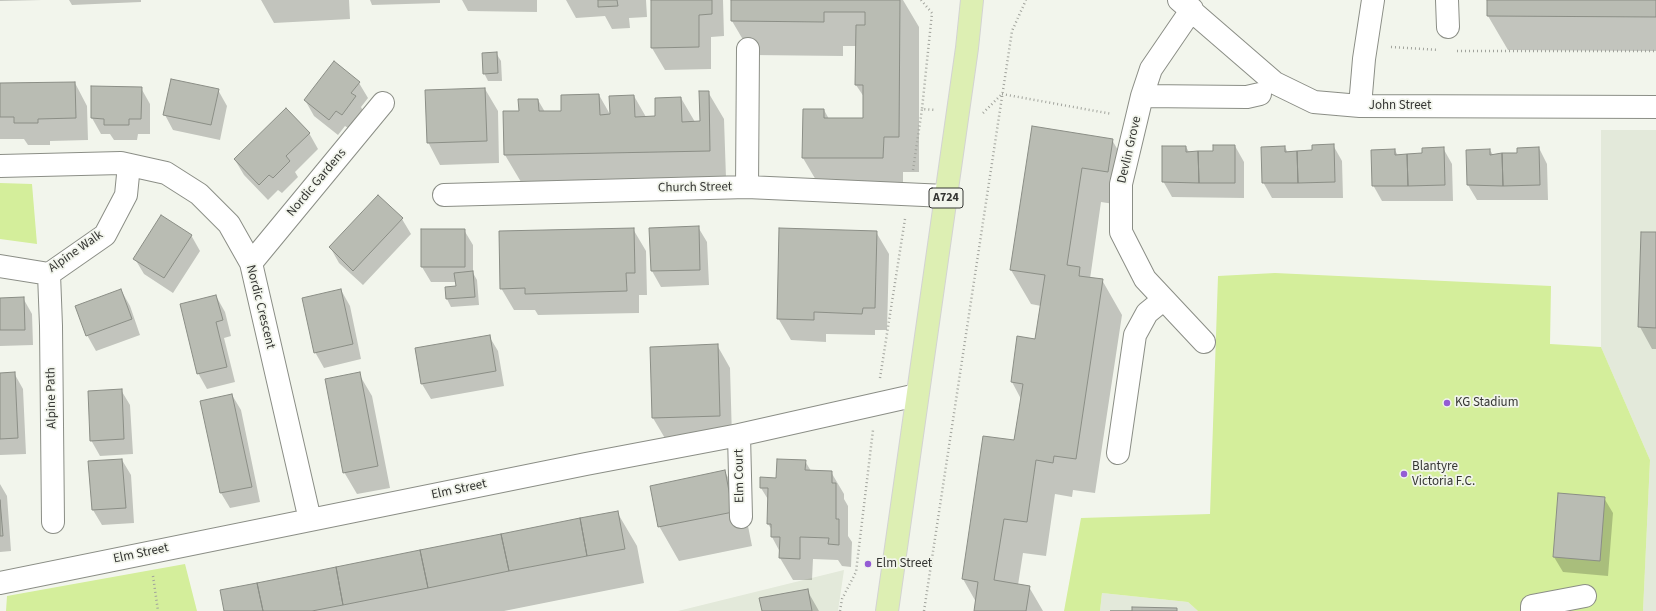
<!DOCTYPE html>
<style>
body{margin:0}
canvas{display:block;background:#f2f5ec}
</style>
<canvas width="1656" height="611"></canvas>
<script>
const ctx = document.querySelector('canvas').getContext('2d');
ctx.lineJoin = 'round';
function fill(path, color) { ctx.fillStyle = color; ctx.fill(path, 'evenodd'); }
const shape = rows => new Path2D(rows.map(r => 'M' + r).join(''));
function trace(path, color, width, dash) { ctx.strokeStyle = color; ctx.lineWidth = width; ctx.lineCap = dash ? 'butt' : 'round'; ctx.setLineDash(dash || []); ctx.stroke(path); }
function label(font, color, halo, rows, align = 'center') {
  ctx.font = font + ' "Source Sans 3",sans-serif'; ctx.lineWidth = 3.5; ctx.setLineDash([]); ctx.textBaseline = 'middle'; ctx.strokeStyle = halo; ctx.fillStyle = color; for (const [text, x, y, turn = 0] of rows) {
    ctx.save(); ctx.translate(x, y); ctx.rotate((+turn || 0) * Math.PI / 180); ctx.textAlign = isNaN(turn) ? turn : align; if (halo) ctx.strokeText(text, 0, 0); ctx.fillText(text, 0, 0); ctx.restore();
  }
}
fill(shape([
 [1601,130,1656,130,1656,611,1643,611,1650,460,1601,347],
 [844,570,838,611,678,611],
 [1102,593,1188,602,1198,611,1100,611]
]), '#e3e9da');
fill(shape([
 [0,183,32,184,37,244,0,239],
 [1275,273,1551,286,1550,344,1601,347,1650,460,1643,611,1198,611,1188,602,1102,593,1100,611,1064,611,1081,518,1210,514,1218,276],
 [185,564,197,611,6,611,7,596]
]), '#d4ee9b');
fill(shape([
 [0,0,42,0,0,1],
 [69,0,141,0,141,2,72,5],
 [261,0,349,0,350,19,274,23],
 [370,0,440,0,440,3,372,5],
 [462,0,537,0,537,12,468,11],
 [566,0,646,0,647,17,629,18,630,28,612,29,605,16,576,18],
 [652,0,723,0,724,36,711,37,711,69,665,70,652,48],
 [732,0,903,0,919,27,919,172,903,172,903,192,823,192,803,158,824,110,829,119,864,119,864,97,856,85,856,46,843,46,843,56,752,55,732,21],
 [1488,0,1656,0,1656,51,1508,50,1488,16],
 [496,53,501,61,502,81,488,81,484,73],
 [75,83,87,106,88,140,50,141,50,145,28,145,24,139,0,139,0,84],
 [359,83,368,98,361,107,364,113,351,130,345,126,338,135,314,116,305,100],
 [92,87,141,88,150,104,150,134,138,134,137,140,114,140,110,134,101,134,92,118],
 [485,89,498,111,499,163,440,165,428,142],
 [218,90,227,106,220,140,173,130,165,115],
 [708,92,724,119,726,178,521,182,505,155,520,112,538,100,545,112,562,112,599,95,611,116,634,96,646,117,656,117,681,98,695,122,701,122],
 [1033,127,1112,140,1132,174,1127,206,1101,202,1090,279,1102,280,1122,315,1095,493,1073,490,1072,497,1055,494,1046,556,1023,553,1018,585,1029,587,1043,611,975,611,976,602,963,579,1015,442,1021,399,1012,382,1036,340,1041,306,1031,304,1011,270],
 [309,133,318,149,295,172,298,177,282,193,278,190,268,200,244,175,235,160],
 [1333,145,1342,161,1343,198,1272,198,1263,182,1285,147,1288,153,1313,151],
 [1235,146,1244,162,1244,198,1172,197,1163,181,1186,147,1189,152,1214,152],
 [1443,148,1452,164,1453,201,1382,201,1373,185,1395,150,1398,156,1423,154],
 [1539,148,1547,164,1548,200,1477,200,1468,185,1490,150,1493,155,1518,154],
 [402,219,411,234,363,285,339,263,330,247],
 [698,227,707,242,709,285,661,287,652,271,650,229],
 [633,229,646,251,647,295,639,295,639,313,538,315,535,310,514,310,501,288],
 [464,230,473,245,473,273,477,280,479,305,451,307,447,299,446,288,457,287,456,282,431,282,422,267],
 [876,232,889,254,887,330,875,330,875,335,826,334,826,342,791,340,778,318],
 [1656,233,1656,349,1652,349,1640,327],
 [191,235,200,251,173,293,144,274,135,259],
 [121,290,130,306,140,335,96,351,87,335],
 [341,290,350,306,361,359,324,368,315,352],
 [216,296,225,312,231,336,224,338,235,382,207,389,198,373],
 [23,298,32,314,33,345,0,346,0,299],
 [489,336,498,351,504,386,431,399,422,384],
 [717,345,730,368,732,438,666,440,653,418,651,348],
 [14,373,23,389,26,454,0,455,0,374],
 [359,374,372,396,390,488,357,494,344,472],
 [121,390,130,405,133,454,100,456,91,440],
 [232,395,241,410,260,502,230,508,221,493,202,401],
 [122,460,131,475,134,523,102,525,93,510],
 [805,461,811,471,831,472,844,494,844,499,848,506,848,536,852,542,851,567,842,566,838,560,813,559,812,580,793,580,780,558,780,552,772,537,772,530,768,524,769,501,761,488],
 [725,472,744,506,752,546,679,561,659,526],
 [0,484,7,496,11,551,0,552],
 [1604,498,1613,513,1608,576,1563,572,1554,557],
 [617,512,637,546,644,583,504,611,225,611],
 [807,590,819,611,763,611]
]), '#0003');
const building = shape([
 [598,0,617,0,618,6,598,7,598,0],
 [651,0,712,0,712,14,699,15,699,47,651,48,651,0],
 [731,0,900,0,899,137,884,137,883,158,802,158,803,109,824,109,824,118,863,118,863,85,855,85,856,25,865,25,865,12,824,12,824,22,731,21,731,0],
 [1487,0,1656,0,1656,17,1487,16,1487,0],
 [497,52,498,73,483,74,482,53,497,52],
 [334,61,360,82,351,93,356,96,342,115,336,111,329,120,304,100,334,61],
 [171,79,219,89,211,125,163,115,171,79],
 [75,82,76,118,38,119,38,123,14,123,14,117,0,117,0,83,75,82],
 [91,86,142,87,141,119,129,119,129,125,104,125,104,119,91,118,91,86],
 [485,88,487,141,427,143,425,90,485,88],
 [699,91,709,91,710,151,504,155,503,111,519,111,518,99,538,99,539,111,561,111,561,95,599,94,600,115,610,114,609,96,634,95,635,117,655,116,655,98,681,97,682,122,700,121,699,91],
 [286,108,310,133,286,156,290,161,273,178,269,175,259,185,234,159,286,108],
 [1032,126,1113,139,1108,172,1082,168,1067,265,1080,267,1079,276,1103,279,1076,459,1054,456,1053,463,1036,460,1027,522,1004,519,994,580,1030,586,1026,611,974,611,978,582,962,579,983,436,1014,440,1023,384,1011,382,1017,336,1035,339,1045,275,1010,270,1032,126],
 [1334,144,1335,182,1298,183,1297,151,1312,150,1312,145,1334,144],
 [1213,145,1235,145,1235,183,1199,183,1198,151,1213,151,1213,145],
 [1162,146,1186,146,1186,152,1198,151,1199,183,1162,182,1162,146],
 [1285,146,1285,152,1297,151,1298,183,1262,183,1261,147,1285,146],
 [1444,147,1445,185,1408,186,1407,154,1422,153,1422,148,1444,147],
 [1539,147,1540,185,1503,186,1502,153,1517,153,1517,148,1539,147],
 [1395,149,1395,155,1407,154,1408,186,1372,186,1371,150,1395,149],
 [1490,149,1490,155,1502,153,1503,186,1467,185,1466,150,1490,149],
 [378,195,403,218,353,271,329,247,378,195],
 [161,215,192,235,164,278,133,259,161,215],
 [699,226,700,270,651,271,649,228,699,226],
 [634,228,635,273,626,273,627,291,525,294,525,288,500,289,499,231,634,228],
 [779,228,877,231,875,308,863,308,862,314,814,312,814,320,777,319,779,228],
 [421,229,465,229,465,267,421,267,421,229],
 [1641,232,1656,232,1656,328,1638,327,1641,232],
 [473,271,475,297,446,299,445,287,456,286,454,273,473,271],
 [121,289,132,319,86,336,75,306,121,289],
 [341,289,353,344,314,353,302,298,341,289],
 [216,295,223,320,216,322,227,367,197,374,180,304,216,295],
 [24,297,25,330,0,330,0,298,24,297],
 [490,335,496,371,421,384,415,348,490,335],
 [718,344,720,416,652,418,650,347,718,344],
 [15,372,18,438,0,439,0,373,15,372],
 [360,372,378,466,343,473,325,379,360,372],
 [122,389,124,439,90,441,88,391,122,389],
 [232,394,252,487,220,493,200,401,232,394],
 [122,459,126,508,92,510,88,461,122,459],
 [777,459,806,460,805,470,832,471,832,483,836,483,836,519,839,519,839,545,828,544,829,538,800,537,800,559,779,558,780,537,771,537,771,524,767,524,768,488,760,488,760,477,776,478,777,459],
 [725,470,733,512,658,527,650,486,725,470],
 [1558,493,1605,497,1600,561,1553,557,1558,493],
 [0,500,3,536,0,536,0,500],
 [618,511,625,549,587,556,580,518,618,511],
 [580,518,587,556,509,571,501,534,580,518],
 [501,534,509,571,428,588,420,550,501,534],
 [420,550,428,588,343,605,336,567,420,550],
 [336,567,343,605,312,611,263,611,257,583,336,567],
 [257,583,263,611,224,611,220,590,257,583],
 [808,589,812,611,762,611,759,598,808,589],
 [1132,607,1177,608,1177,611,1110,611,1132,611,1132,607]
]);
fill(building, '#b9bcb3');
trace(building, '#8b8e86', 1);
const minor = shape([
 [1179,0,1275,83,1314,102,1360,106,1656,107],
 [1447,0,1448,27],
 [1192,9,1151,69,1142,96,1121,184,1121,232,1145,279,1204,342],
 [1142,96,1247,97,1260,94],
 [1360,106,1364,59,1373,0],
 [0,166,121,163,166,173,199,194,229,224,251,263,310,520],
 [747,187,748,49],
 [444,195,747,187,946,196],
 [251,263,383,103],
 [0,266,49,274,105,235,126,195,129,165],
 [49,274,51,326,53,522],
 [739,435,741,517],
 [1118,453,1135,335,1147,313,1163,300],
 [0,583,586,464,739,435,917,395],
 [1532,611,1532,606,1585,596]
]);
const major = shape([
 [887,611,967,48,972,0]
]);
trace(minor, '#8b8e86', 24);
trace(major, '#d3d3d2', 24);
trace(shape([
 [921,0,932,13,922,109],
 [1391,47,1438,50],
 [1457,51,1656,51],
 [1002,94,1112,114],
 [983,113,1002,94],
 [913,170,922,109,935,110],
 [880,378,905,219],
 [153,576,158,611],
 [840,611,842,599,856,572,873,430],
 [924,611,1012,31,1026,0]
]), '#a1a39c', 2.5, [1, 3]);
trace(minor, '#fff', 22);
trace(major, '#ddefb3', 22);
for (const [x, y, r, color] of [
 [1447,403,4,"#945cd4"],
 [1404,474,4,"#945cd4"],
 [868,564,4,"#945cd4"]
]) { const dot = new Path2D(); dot.arc(x, y, r, 0, 2 * Math.PI); ctx.fillStyle = color; ctx.fill(dot); trace(dot, '#f2f5ec', 1.5); }
for (const [x, y, w] of [
 [946,198,34]
]) { const box = new Path2D(); box.roundRect(x - w / 2, y - 10, w, 20, 3); ctx.fillStyle = '#f2f5ec'; ctx.fill(box); trace(box, '#353633', 1); }
label('bold 12px', '#353633', null, [
 ["A724",946,198]
]);
label('13px', '#353633', '#f2f5ec', [
 ["John Street",1400,106],
 ["Devlin Grove",1130,150,-77],
 ["Nordic Gardens",317,183,-50],
 ["Church Street",695,188,-1],
 ["Alpine Walk",76,252,-35],
 ["Nordic Crescent",260,307,76],
 ["Alpine Path",52,398,-91],
 ["Elm Court",740,476,-91],
 ["Elm Street",459,490,-12],
 ["Elm Street",141,554,-12]
]);
label('13px', '#353633', '#f2f5ec', [
 ["KG Stadium",1455,403],
 ["Blantyre",1412,467],
 ["Victoria F.C.",1412,482],
 ["Elm Street",876,564]
], 'left');
</script>
